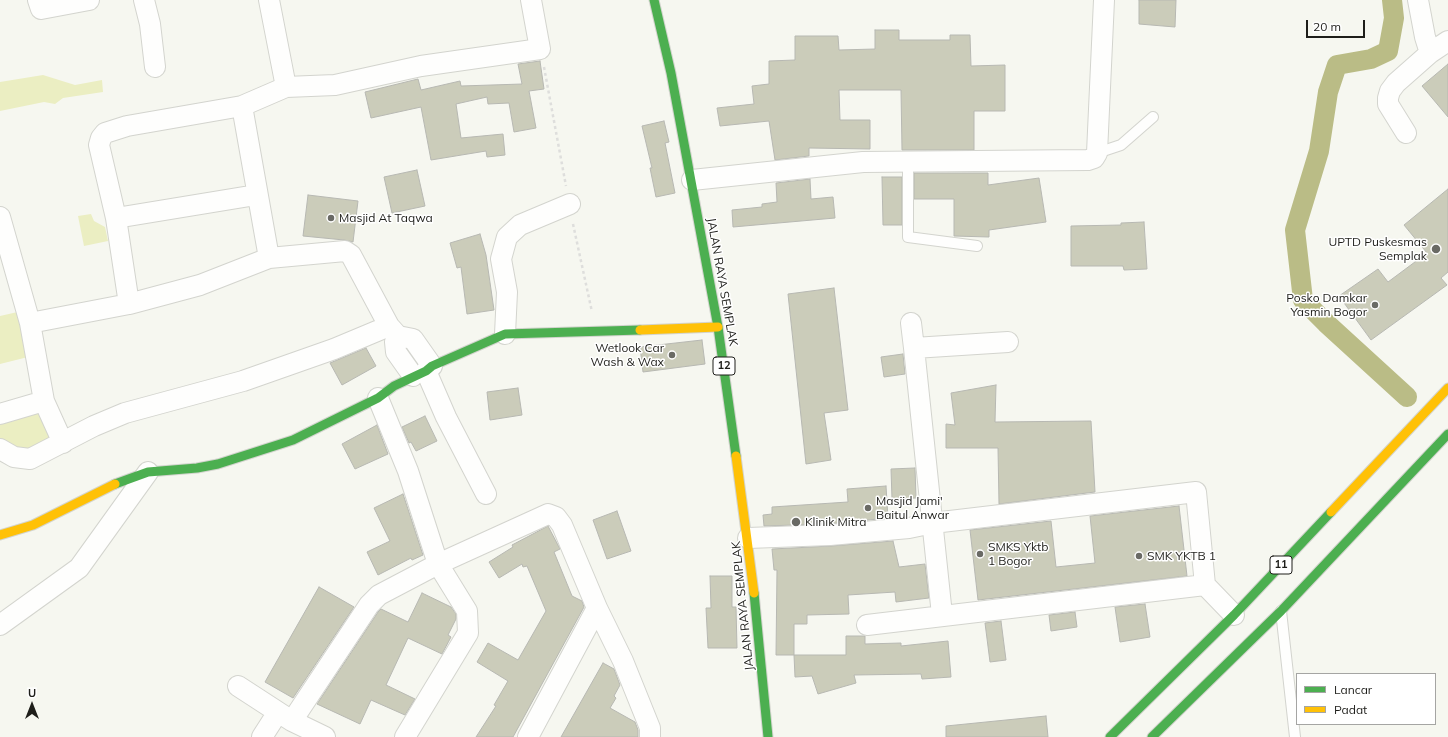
<!DOCTYPE html>
<style>
body{margin:0}
#map{position:relative;width:1448px;height:737px;overflow:hidden;background:#f6f7f0;font-family:Mulish,sans-serif}
canvas{display:block}
.legend{position:absolute;left:1296px;top:673px;width:140px;height:52px;box-sizing:border-box;background:#fff;border:1px solid #a5a5a3;margin:0;padding:5px 7px;list-style:none;font-size:12px;color:#1e1e1a}
.legend li{display:flex;align-items:center;gap:8px;height:20px}
.legend b{width:20px;border:1px solid #a5a5a3}
.north{position:absolute;left:12px;top:685px;width:40px;height:40px;-webkit-text-stroke:3px #fff;paint-order:stroke;rotate:0deg;font-size:11px;font-weight:700;line-height:16px;text-align:center;color:#1e1e1a}
.north::after{content:'';display:block;margin:auto;width:14px;height:18px;background:#1e1e1a;clip-path:polygon(50% 0,100% 100%,50% 72%,0 100%)}
.scale{position:absolute;left:1306px;top:20px;width:59px;height:18px;box-sizing:border-box;border:2px solid #1e1e1a;border-top:0;padding-left:5px;font-size:12px;line-height:14px;white-space:nowrap;color:#1e1e1a;-webkit-text-stroke:3px #fff;paint-order:stroke}
</style>
<div id="map">
<canvas width="1448" height="737"></canvas>
<ul class="legend">
<li><b style="height:5px;background:#4caf50"></b>Lancar</li>
<li><b style="height:5px;background:#ffc107"></b>Padat</li>
</ul>
<div class="north">U</div>
<div class="scale">20 m</div>
</div>
<script>
const ctx = document.querySelector('canvas').getContext('2d');
ctx.lineJoin = 'round';
function fill(path, color) { ctx.fillStyle = color; ctx.fill(path, 'evenodd'); }
const shape = rows => new Path2D(rows.map(r => 'M' + r).join(''));
function trace(path, color, width, dash) { ctx.strokeStyle = color; ctx.lineWidth = width; ctx.lineCap = dash ? 'butt' : 'round'; ctx.setLineDash(dash || []); ctx.stroke(path); }
function label(font, color, halo, rows, align = 'center') {
  ctx.font = font + ' Mulish,sans-serif'; ctx.lineWidth = 3; ctx.setLineDash([]); ctx.textBaseline = 'middle'; ctx.strokeStyle = halo; ctx.fillStyle = color; for (const [text, x, y, turn = 0] of rows) {
    ctx.save(); ctx.translate(x, y); ctx.rotate((+turn || 0) * Math.PI / 180); ctx.textAlign = isNaN(turn) ? turn : align; if (halo) ctx.strokeText(text, 0, 0); ctx.fillText(text, 0, 0); ctx.restore();
  }
}
fill(shape([
 [43,75,75,85,102,80,103,92,63,98,55,104,44,102,0,111,0,82],
 [91,214,94,221,105,227,108,241,84,246,78,216],
 [22,311,32,356,0,364,0,316],
 [39,410,49,428,48,441,22,452,0,438,0,421]
]), '#ebeec2');
trace(shape([
 [1392,0,1394,18,1388,51,1371,59,1337,65,1328,92,1319,151,1295,230,1303,300,1326,323,1407,397]
]), '#babc86', 20);
const building = shape([
 [1139,0,1176,0,1175,27,1139,24,1139,0],
 [875,30,899,30,899,40,950,40,950,35,970,35,971,66,1005,65,1005,111,974,111,974,150,902,150,901,90,839,90,840,120,870,120,870,149,809,148,809,156,775,160,769,121,720,126,717,108,754,104,752,86,769,84,769,61,795,60,795,36,838,36,839,50,875,49,875,30],
 [540,61,544,89,529,91,536,128,514,132,509,103,488,104,487,97,456,104,461,138,503,134,505,155,487,157,486,151,431,160,421,107,371,118,365,92,418,79,421,90,460,81,461,86,522,84,518,64,540,61],
 [1448,64,1448,117,1422,86,1448,64],
 [664,121,669,142,665,143,675,193,656,197,650,168,652,168,642,126,664,121],
 [417,170,425,206,392,213,384,177,417,170],
 [914,173,988,173,988,185,1039,178,1046,222,989,230,989,237,954,236,954,199,914,199,914,173],
 [882,177,902,177,902,225,883,225,882,177],
 [810,179,811,199,833,197,835,218,733,227,732,210,762,207,762,204,777,202,776,183,810,179],
 [1448,189,1448,272,1441,278,1447,285,1371,340,1339,296,1378,269,1388,282,1427,253,1404,225,1448,189],
 [308,195,358,201,353,242,344,240,303,236,308,195],
 [1144,222,1147,269,1124,270,1123,266,1071,266,1071,226,1121,225,1121,223,1144,222],
 [480,234,486,255,494,310,467,314,461,267,457,268,450,243,480,234],
 [834,288,848,410,824,413,831,460,806,464,788,294,834,288],
 [702,340,705,364,643,372,640,347,702,340],
 [366,348,376,366,342,385,330,363,366,348],
 [903,354,905,374,884,377,881,357,903,354],
 [996,385,995,422,1091,421,1095,492,999,504,998,448,946,448,946,424,955,425,951,393,996,385],
 [518,388,522,415,490,420,487,392,518,388],
 [425,416,437,441,416,451,411,442,409,443,402,427,425,416],
 [377,425,388,454,355,469,342,444,377,425],
 [915,468,916,498,892,499,891,469,915,468],
 [886,486,888,518,829,524,764,526,763,515,772,514,772,507,848,502,847,489,886,486],
 [403,494,423,555,412,560,411,558,378,575,367,552,390,541,374,508,403,494],
 [1179,506,1187,576,978,600,970,530,1051,521,1056,567,1095,563,1090,516,1179,506],
 [617,511,631,551,607,559,593,520,617,511],
 [548,526,560,549,554,552,572,596,582,601,584,607,513,737,476,737,496,706,494,705,508,681,477,662,488,643,518,660,546,611,527,566,523,567,522,564,499,578,489,562,513,547,512,545,548,526],
 [893,541,899,567,925,564,929,598,896,602,895,592,848,595,849,614,807,615,807,624,794,624,794,655,846,655,846,636,865,636,865,644,901,643,901,646,948,641,951,677,922,679,921,674,854,675,856,683,818,694,812,676,795,677,794,655,776,655,777,570,774,570,772,549,831,546,893,541],
 [710,576,732,576,732,607,736,607,737,648,708,648,706,608,711,608,710,576],
 [319,587,354,607,293,698,265,682,319,587],
 [422,593,451,607,456,614,456,619,448,635,451,637,442,654,408,638,386,685,415,699,405,715,371,700,360,724,317,704,378,612,381,609,408,622,422,593],
 [1145,604,1150,637,1120,642,1115,607,1145,604],
 [1075,612,1077,627,1051,631,1049,615,1075,612],
 [1001,621,1006,660,990,662,985,623,1001,621],
 [603,663,614,669,620,685,614,696,616,698,610,708,635,722,638,730,638,737,561,737,603,663],
 [1046,716,1048,737,946,737,946,726,1046,716]
]);
fill(building, '#cbccba');
trace(building, '#b7b8b2', 1);
const lane = shape([
 [1097,153,1121,145,1153,117],
 [908,161,908,237,977,246],
 [1281,611,1295,737]
]);
const street = shape([
 [38,0,41,9,89,0],
 [144,0,150,24,155,67],
 [269,0,286,87],
 [1418,0,1425,37,1430,53],
 [242,106,269,258],
 [1406,133,1388,104,1388,98,1390,91,1396,83,1430,53,1448,41],
 [692,180,863,162,1088,160,1094,158,1097,153,1104,0],
 [0,217,30,323,44,401],
 [116,218,256,195],
 [129,304,116,218,99,145,101,138,105,133,127,126,242,106,286,87,335,85,421,66,540,49,531,0],
 [30,323,129,304,200,285,269,258,345,251,351,255,389,326,398,336],
 [911,323,914,348],
 [505,334,507,292,501,259,507,237,520,225,570,204],
 [426,371,446,417,486,494],
 [413,376,396,352,395,342,398,336,413,339,432,366],
 [0,414,44,401,63,443],
 [0,449,14,457,30,459,94,426,125,413,243,381,334,349,389,326],
 [748,538,830,535,909,528,933,523,1196,492,1205,585,1234,615],
 [597,608,623,661,650,728,650,737],
 [942,615,914,348,1008,342],
 [0,625,79,568,148,472],
 [867,625,1205,585],
 [238,686,278,712],
 [292,721,369,605,379,595,438,564,408,471,378,398],
 [262,737,278,712,292,721,325,737],
 [405,737,468,633,467,611,438,564,548,514,556,517,562,525,597,608,528,737]
]);
const fast = shape([
 [654,0,671,73,718,327,736,456],
 [115,484,148,472,197,468,218,464,293,440,378,398,394,386,426,371,432,366,505,334,640,330],
 [754,593,768,737],
 [1110,737,1234,615,1331,512],
 [1152,737,1281,611,1448,434]
]);
const slow = shape([
 [640,330,718,327],
 [736,456,754,593],
 [1331,512,1448,388],
 [0,535,33,525,115,484]
]);
trace(lane, '#d3d4ce', 12);
trace(street, '#d3d4ce', 22);
trace(fast, '#d3d4ce', 11);
trace(slow, '#d3d4ce', 11);
trace(shape([
 [544,67,566,186],
 [573,224,592,312]
]), '#dededc', 2.5, [3, 3]);
trace(lane, '#fefefd', 10);
trace(street, '#fefefd', 20);
trace(fast, '#4caf50', 9);
trace(slow, '#ffc107', 9);
for (const [x, y, r, color] of [
 [331,218,4,"#6a6a65"],
 [1436,249,5,"#6a6a65"],
 [1375,305,4,"#6a6a65"],
 [672,355,4,"#6a6a65"],
 [868,508,4,"#6a6a65"],
 [796,522,5,"#6a6a65"],
 [980,554,4,"#6a6a65"],
 [1139,556,4,"#6a6a65"]
]) { const dot = new Path2D(); dot.arc(x, y, r, 0, 2 * Math.PI); ctx.fillStyle = color; ctx.fill(dot); trace(dot, '#fff', 1.5); }
for (const [x, y, w] of [
 [724,366,22],
 [1281,565,22]
]) { const box = new Path2D(); box.roundRect(x - w / 2, y - 9, w, 18, 3); ctx.fillStyle = '#fff'; ctx.fill(box); trace(box, '#1e1e1a', 1); }
label('bold 11px', '#1e1e1a', null, [
 ["12",724,366],
 ["11",1281,565]
]);
label('12px', '#1e1e1a', '#fff', [
 ["Masjid At Taqwa",339,218],
 ["UPTD Puskesmas",1427,242,"right"],
 ["Semplak",1427,256,"right"],
 ["Posko Damkar",1367,298,"right"],
 ["Yasmin Bogor",1367,312,"right"],
 ["Wetlook Car",664,348,"right"],
 ["Wash & Wax",664,362,"right"],
 ["Masjid Jami'",876,501],
 ["Baitul Anwar",876,515],
 ["Klinik Mitra",805,522],
 ["SMKS Yktb",988,547],
 ["1 Bogor",988,561],
 ["SMK YKTB 1",1147,556]
], 'left');
label('12px', '#1e1e1a', '#fff', [
 ["JALAN RAYA SEMPLAK",722,282,80],
 ["JALAN RAYA SEMPLAK",743,606,-96]
]);
</script>
